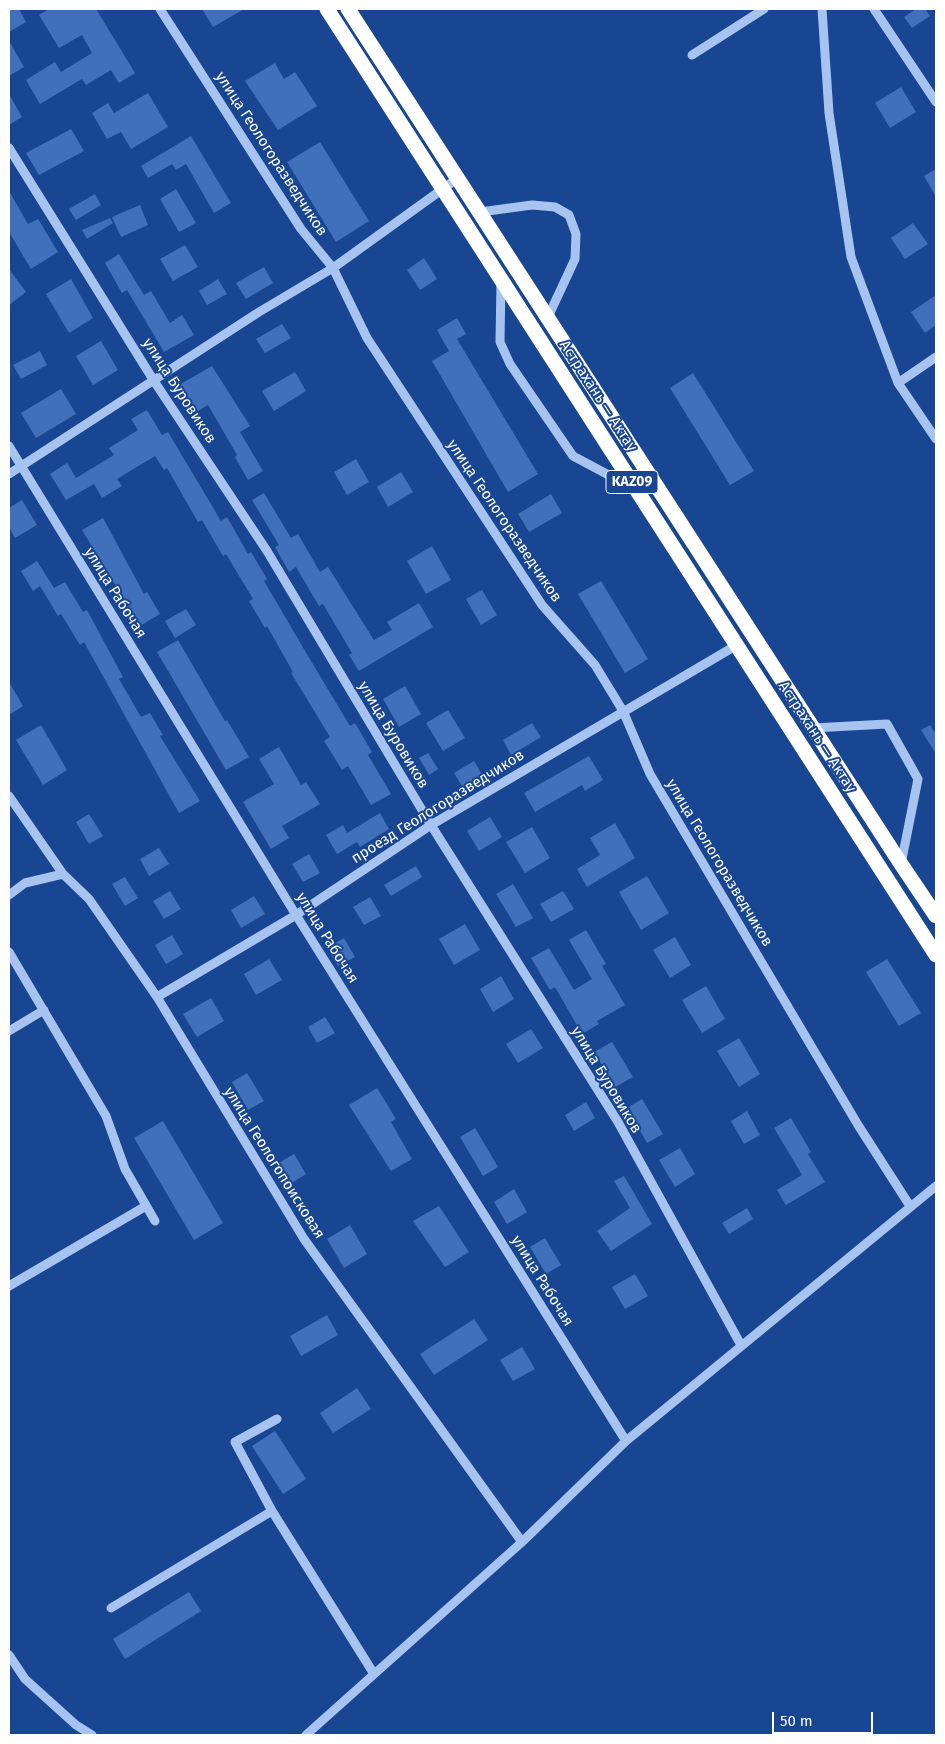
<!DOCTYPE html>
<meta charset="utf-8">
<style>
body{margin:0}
#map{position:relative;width:945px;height:1744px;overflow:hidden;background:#184692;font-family:"Fira Sans",sans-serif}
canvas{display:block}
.frame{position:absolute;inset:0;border:10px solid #fff;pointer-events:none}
.scale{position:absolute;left:772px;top:1712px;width:101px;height:22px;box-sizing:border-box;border:2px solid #fff;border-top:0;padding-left:6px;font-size:15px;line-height:18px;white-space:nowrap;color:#fff;-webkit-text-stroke:4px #184692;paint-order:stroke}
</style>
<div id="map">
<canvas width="945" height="1744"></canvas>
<div class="frame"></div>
<div class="scale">50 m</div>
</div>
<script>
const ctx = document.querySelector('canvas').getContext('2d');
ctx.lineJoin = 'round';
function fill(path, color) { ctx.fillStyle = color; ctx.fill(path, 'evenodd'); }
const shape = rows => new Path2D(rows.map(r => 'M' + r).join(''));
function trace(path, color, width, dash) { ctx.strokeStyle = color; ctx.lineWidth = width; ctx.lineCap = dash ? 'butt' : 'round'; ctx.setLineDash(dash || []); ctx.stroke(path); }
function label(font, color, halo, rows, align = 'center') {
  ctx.font = font + ' "Fira Sans",sans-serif'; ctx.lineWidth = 4; ctx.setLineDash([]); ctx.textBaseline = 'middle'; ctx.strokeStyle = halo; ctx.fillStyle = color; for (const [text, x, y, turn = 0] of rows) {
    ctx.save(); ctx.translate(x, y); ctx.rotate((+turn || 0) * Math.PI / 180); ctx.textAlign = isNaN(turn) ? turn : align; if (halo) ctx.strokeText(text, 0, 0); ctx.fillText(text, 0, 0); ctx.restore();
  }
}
fill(shape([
 [9,9,19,9,26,22,9,32],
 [49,9,96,9,135,73,119,83,111,70,86,85,82,79,40,104,26,80,55,62,61,72,92,53,82,35,59,48,39,15],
 [202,9,244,9,213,27],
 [916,9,925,9,930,16,912,28,904,17],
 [9,41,24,67,9,76],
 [275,63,284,79,295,72,317,106,278,130,245,81],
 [901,87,916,112,890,128,875,103],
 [148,93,168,127,131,149,121,132,107,139,92,113,108,103,114,113],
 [9,94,22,117,9,125],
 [71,129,84,151,39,175,26,153],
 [191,136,231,203,214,213,186,164,176,170,172,164,148,178,141,166],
 [320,142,369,221,336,242,287,162],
 [936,169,936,197,924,176],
 [176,189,196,223,179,232,160,199],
 [9,191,28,224,38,219,58,252,31,269,9,232],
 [95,194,101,205,76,220,69,209],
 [140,205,148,225,121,237,112,217],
 [110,218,113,223,87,239,82,230],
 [913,223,928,244,905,259,891,238],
 [185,245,198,267,173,281,160,259],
 [119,254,144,295,151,291,170,323,182,315,194,335,164,352,127,290,122,293,105,263],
 [424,258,437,279,420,290,407,270],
 [264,267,273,283,246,299,236,283],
 [9,269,26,292,9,305],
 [71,279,93,318,69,333,46,294],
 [218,279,227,294,207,305,199,291],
 [936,295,936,325,925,333,911,312],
 [457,318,466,334,457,339,538,474,508,492,432,361,449,351,437,330],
 [282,324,291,338,265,353,256,339],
 [101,341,118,370,93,385,76,356],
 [40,351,47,365,21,379,13,365],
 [212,366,250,426,240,432,263,471,248,480,235,457,237,455,208,405,195,413,179,385],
 [295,372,306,391,274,411,262,391],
 [693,373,754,471,730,485,670,388],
 [61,389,76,414,36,438,21,413],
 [147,410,162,435,168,432,221,521,227,517,248,554,251,552,267,579,264,581,311,661,350,726,355,723,372,752,368,755,391,794,371,805,348,766,342,770,324,741,330,737,291,673,293,672,267,626,265,628,249,601,253,599,226,554,223,556,202,520,198,522,167,468,164,470,155,456,117,479,122,486,102,498,94,484,66,500,50,474,67,463,76,478,114,455,109,448,138,430,131,419],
 [356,459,369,482,347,495,334,472],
 [401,472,413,492,388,507,377,487],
 [264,493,291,538,298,534,320,572,328,567,374,640,392,630,387,622,419,603,433,627,359,671,349,655,352,653,323,604,319,606,296,567,289,572,275,547,279,545,252,500],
 [551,494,562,513,529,532,518,514],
 [22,500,37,525,15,538,9,527,9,508],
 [103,518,144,594,147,592,160,614,140,626,82,530],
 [432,546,451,580,426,594,407,561],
 [37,561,54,588,65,582,83,612,87,610,123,677,119,679,141,717,150,713,163,735,160,736,200,801,179,813,84,642,80,645,61,614,58,616,40,586,33,591,21,571],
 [601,581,648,659,625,673,578,594],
 [482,590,497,615,481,625,466,599],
 [186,609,196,625,175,638,165,621],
 [178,640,225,721,227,720,249,757,226,770,157,652],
 [9,682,23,706,9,715],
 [405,686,421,714,399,727,383,699],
 [448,710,465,738,443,751,426,723],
 [532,723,541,737,511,755,503,740],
 [41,725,67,770,43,785,16,740],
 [930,725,936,734,936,754,921,730],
 [279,747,301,785,306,782,320,804,282,826,289,838,271,849,243,802,274,784,259,759],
 [428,753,438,769,429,775,419,758],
 [589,756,603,780,585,791,582,785,535,812,524,793],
 [474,761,483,776,463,788,454,773],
 [380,813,389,829,360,847,357,842,337,854,326,835,343,825,347,833],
 [89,814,103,836,89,844,76,822],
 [490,817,502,837,479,851,467,831],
 [615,823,635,858,587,887,577,869,600,855,590,838],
 [532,827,550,858,525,873,506,842],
 [159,848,169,864,149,876,140,859],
 [309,854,320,873,303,882,292,864],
 [416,866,422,877,391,896,384,885],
 [647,876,669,913,641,930,619,892],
 [125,877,138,898,125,906,112,884],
 [513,884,533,918,516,927,496,894],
 [170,891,181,909,164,919,153,901],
 [563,891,574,909,551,922,540,904],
 [254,896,265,914,241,928,231,910],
 [370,897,381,916,364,925,353,907],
 [465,924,480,950,454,965,439,939],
 [586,930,606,964,602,966,625,1005,597,1021,599,1024,582,1034,555,987,550,990,531,958,549,948,574,990,592,979,569,940],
 [172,935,183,954,166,964,155,945],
 [675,937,691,965,670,978,653,950],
 [344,938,355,957,338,966,327,948],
 [269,959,282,980,256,995,244,974],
 [887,959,921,1013,899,1026,866,972],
 [501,976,514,999,493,1012,480,989],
 [706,986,725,1019,702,1033,682,1000],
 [211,998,224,1021,197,1037,183,1014],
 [325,1017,335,1033,317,1043,308,1027],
 [531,1029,543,1048,518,1063,506,1044],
 [739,1038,760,1074,739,1087,717,1051],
 [612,1042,633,1077,615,1087,594,1052],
 [247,1073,264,1101,248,1110,232,1082],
 [377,1088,396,1119,391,1122,412,1159,391,1171,349,1105],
 [642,1099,663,1134,647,1143,627,1108],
 [586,1102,595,1118,574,1131,565,1115],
 [747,1111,760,1135,744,1144,731,1121],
 [791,1118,811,1152,808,1154,825,1182,786,1205,777,1190,802,1175,774,1128],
 [163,1121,223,1223,194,1240,134,1138],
 [475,1128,498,1167,483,1176,460,1137],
 [680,1148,695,1174,675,1187,659,1160],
 [294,1154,306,1174,289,1185,277,1164],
 [624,1176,652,1224,611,1251,597,1231,630,1208,614,1181],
 [514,1189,527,1212,507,1224,494,1202],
 [439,1206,469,1252,445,1267,413,1221],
 [747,1208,753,1219,729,1234,722,1223],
 [350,1225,367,1254,344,1268,327,1239],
 [545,1238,561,1265,546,1274,530,1247],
 [635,1274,648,1296,625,1309,612,1287],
 [327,1315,338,1335,301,1356,290,1336],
 [474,1319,488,1340,434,1375,420,1354],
 [522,1347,535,1369,513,1381,500,1360],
 [357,1388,371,1409,333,1433,320,1413],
 [275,1431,306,1479,283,1494,252,1446],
 [189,1592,201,1611,125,1659,113,1639]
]), '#4070ba');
trace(shape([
 [160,9,301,229,333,268,367,338,542,605,595,665,623,711,650,774,858,1125,910,1206],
 [822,9,829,113,851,257,898,383,936,439],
 [874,9,936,102],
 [692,55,764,9],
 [9,148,154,381,267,551,431,825,618,1122,741,1345],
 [480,212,532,205,555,207,569,215,576,234,575,259,548,317],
 [501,281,500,342,510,364,573,456,633,488],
 [898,383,936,357],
 [9,446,296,915,626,1441],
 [9,474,259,312,333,268,458,178],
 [813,728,887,724,918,779,901,864],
 [9,796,63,874,89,899,157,997,304,1239,522,1542],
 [9,895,25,883,63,874],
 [9,952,106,1116,125,1169,155,1221],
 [157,997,296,915,431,825,737,645],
 [9,1031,44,1010],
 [9,1286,146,1206],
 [277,1419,235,1442,272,1511,374,1674],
 [111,1608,272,1511],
 [9,1655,25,1679,76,1725,92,1735],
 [306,1735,522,1542,626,1441,936,1186]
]), '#a7c4f0', 9);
trace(shape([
 [327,9,936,955],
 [348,9,901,864,936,916]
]), '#fff', 15);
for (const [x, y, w] of [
 [632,482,52]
]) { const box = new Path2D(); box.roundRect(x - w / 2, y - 11.5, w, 23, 4); ctx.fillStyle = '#184692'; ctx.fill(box); trace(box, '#fff', 1); }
label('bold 14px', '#fff', null, [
 ["KAZ09",632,482]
]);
label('15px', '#fff', '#184692', [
 ["улица Геологоразведчиков",271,154,57],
 ["улица Буровиков",179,391,57],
 ["Астрахань — Актау",598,396,57],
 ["улица Геологоразведчиков",504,521,56],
 ["улица Рабочая",115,593,58],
 ["улица Буровиков",393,735,59],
 ["Астрахань — Актау",817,737,57],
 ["проезд Геологоразведчиков",438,807,-32],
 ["улица Геологоразведчиков",719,863,59],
 ["улица Рабочая",327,938,58],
 ["улица Буровиков",606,1080,59],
 ["улица Геологопоисковая",274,1163,58],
 ["улица Рабочая",542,1281,58]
]);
</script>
